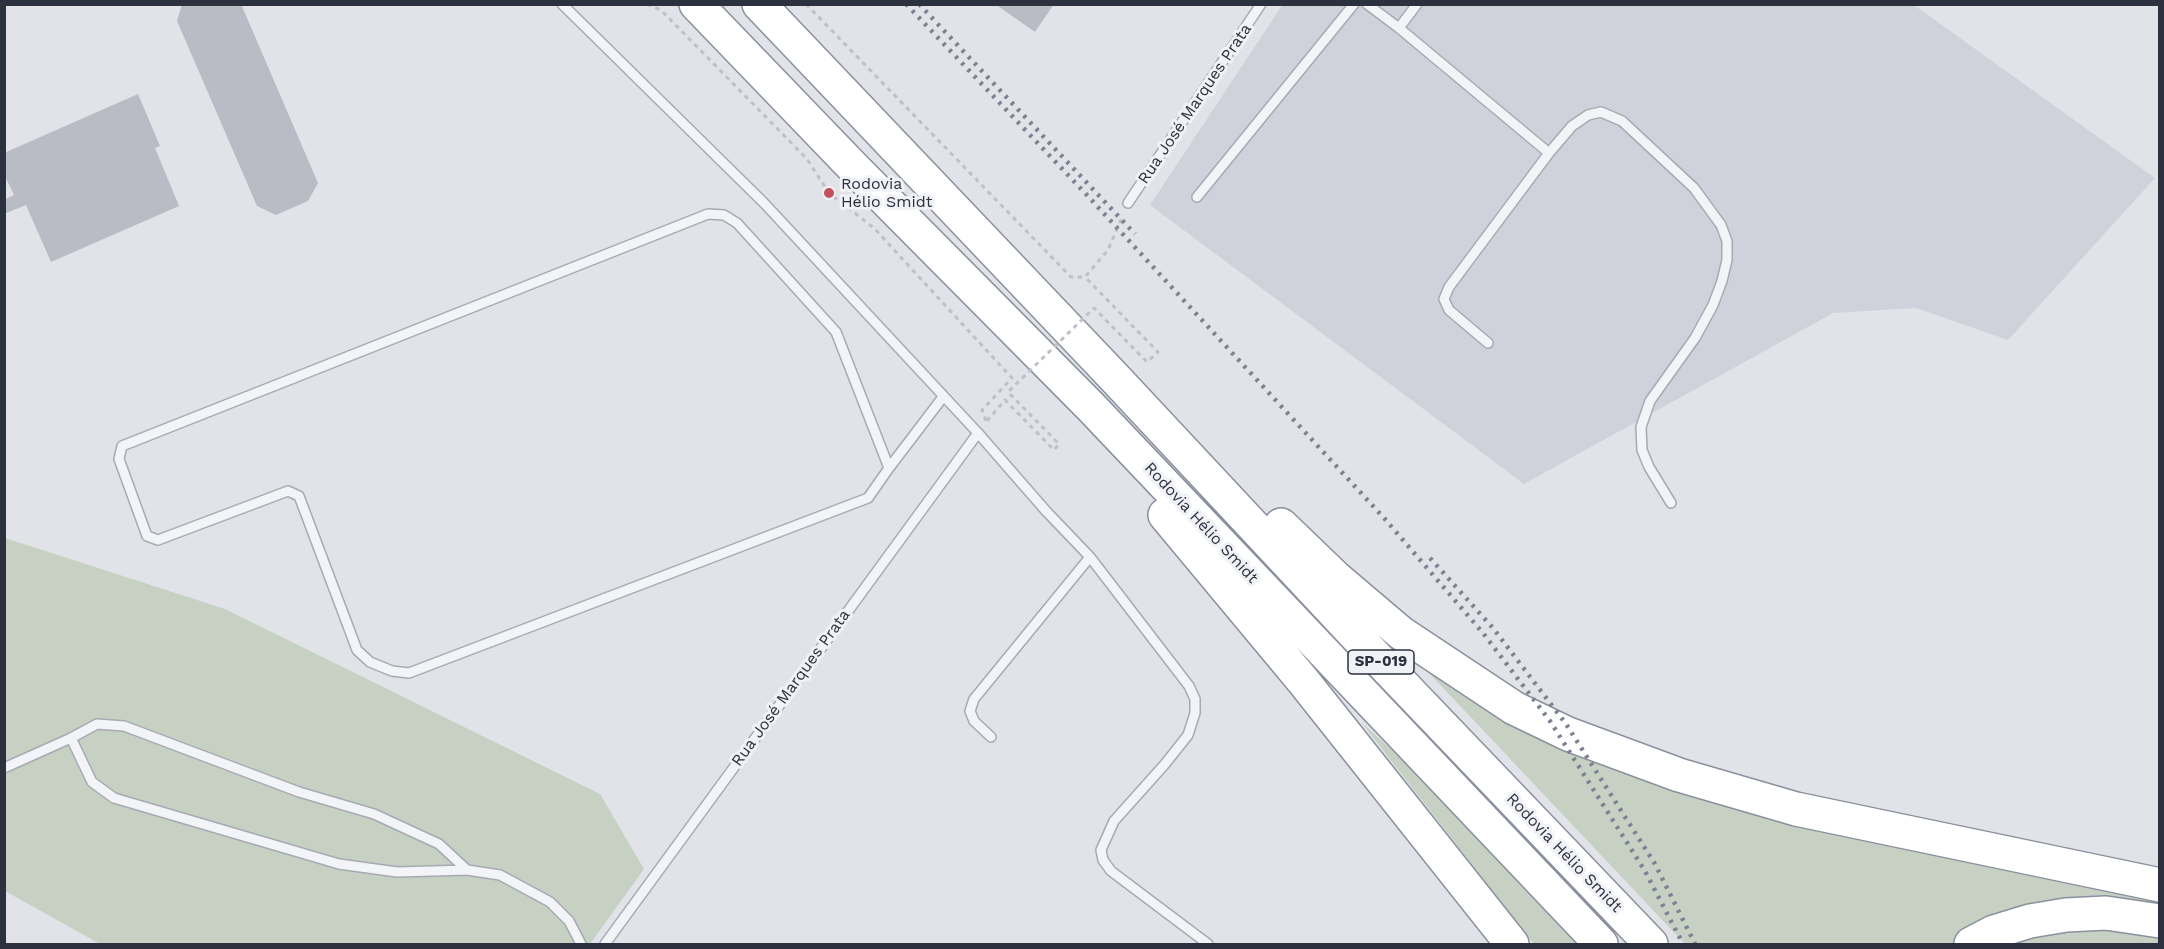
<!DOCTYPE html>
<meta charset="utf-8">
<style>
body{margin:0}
#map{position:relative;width:2164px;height:949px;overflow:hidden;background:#e1e3e8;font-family:"Work Sans",sans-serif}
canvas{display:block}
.frame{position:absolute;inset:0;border:6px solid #2b313f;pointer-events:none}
</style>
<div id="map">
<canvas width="2164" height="949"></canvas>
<div class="frame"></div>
</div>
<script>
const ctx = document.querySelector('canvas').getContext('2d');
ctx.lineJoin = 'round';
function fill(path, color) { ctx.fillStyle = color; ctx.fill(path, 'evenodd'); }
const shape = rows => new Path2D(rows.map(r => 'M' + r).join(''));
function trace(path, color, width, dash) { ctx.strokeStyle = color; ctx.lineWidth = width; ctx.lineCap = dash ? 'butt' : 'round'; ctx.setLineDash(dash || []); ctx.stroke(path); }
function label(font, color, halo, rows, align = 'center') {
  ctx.font = font + ' "Work Sans",sans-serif'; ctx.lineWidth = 6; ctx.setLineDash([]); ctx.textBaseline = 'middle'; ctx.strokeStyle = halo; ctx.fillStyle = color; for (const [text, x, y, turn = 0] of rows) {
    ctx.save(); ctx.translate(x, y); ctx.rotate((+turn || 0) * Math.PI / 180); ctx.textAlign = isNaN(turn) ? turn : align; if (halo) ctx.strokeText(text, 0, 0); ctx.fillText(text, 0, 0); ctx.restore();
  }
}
fill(shape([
 [1283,4,1914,5,2155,178,2008,340,1916,308,1833,313,1524,484,1150,205]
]), '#cfd2da');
fill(shape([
 [5,538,225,609,600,794,644,869,590,944,100,944,5,891],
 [1412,655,1512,714,2159,894,2159,907,1955,944,1685,944],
 [1361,722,1473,823,1587,944,1534,944],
 [2159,928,2159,944,2007,944,2052,930]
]), '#c6d1c3');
fill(shape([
 [182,4,241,4,318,183,308,201,276,215,257,206,177,21],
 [995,4,1054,4,1035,32],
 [138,94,160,146,155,148,179,206,51,262,26,205,4,214,4,200,14,195,4,174,4,153]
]), '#b9bcc5');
const service = shape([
 [562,4,764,203,978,433,1046,511,1090,557,1189,686,1195,699,1195,713,1188,735,1165,764,1114,821,1101,850,1103,860,1111,871,1208,944],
 [1367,4,1399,28,1549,153,1572,126,1588,115,1601,112,1622,121,1694,188,1721,225,1727,241,1727,260,1722,281,1713,305,1695,338,1650,401,1641,427,1642,450,1649,467,1671,503],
 [1399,28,1417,4],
 [1197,197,1354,4],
 [1128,203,1261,4],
 [1488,343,1449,310,1444,299,1449,287,1549,153],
 [889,468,836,332,737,223,724,215,708,214,122,446,119,459,147,536,158,540,288,491,299,496,357,650,370,662,392,671,409,673,868,498,889,468,943,397],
 [991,737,974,721,970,711,974,699,1090,557],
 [71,738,92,782,114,798,339,864,397,872,467,870,500,875,550,902,569,921,581,944],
 [4,768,71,738,97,724,124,726,299,792,374,814,439,844,467,870],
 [605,944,978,433]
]);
const motorway = shape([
 [696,4,853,167,1091,407,1601,944],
 [759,4,1114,377,1358,638,1651,944],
 [1165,515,1304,682,1512,944],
 [1281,525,1335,577,1401,633,1514,708,1568,734,1679,775,1796,809,2160,885],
 [1971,944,1994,932,2030,921,2066,915,2106,913,2160,921]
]);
trace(service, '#a7aab2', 12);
trace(motorway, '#8a909e', 36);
trace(shape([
 [647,4,661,10,807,159,829,193,874,228,1012,378,982,410,986,421],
 [806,4,1071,277,1085,277,1108,250,1123,215]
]), '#bfc1c7', 3, [4.5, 4.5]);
trace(service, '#f3f4f7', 9);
trace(motorway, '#fff', 33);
trace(shape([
 [906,4,1085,193,1384,518,1483,633,1550,721,1645,871,1683,944],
 [919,4,1135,234],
 [1430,558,1493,628,1566,724,1655,864,1695,944]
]), '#7c8291', 4.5, [3, 6]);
trace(shape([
 [987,421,1005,400,1054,450,1059,444,1008,392,1094,308,1147,362,1158,352,1085,277]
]), '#bfc1c7', 3, [4.5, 4.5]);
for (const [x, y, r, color] of [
 [829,193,6,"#c3515b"]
]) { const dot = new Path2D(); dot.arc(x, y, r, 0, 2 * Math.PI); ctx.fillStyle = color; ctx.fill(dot); trace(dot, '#f0f2f6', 2); }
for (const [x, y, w] of [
 [1381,662,66]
]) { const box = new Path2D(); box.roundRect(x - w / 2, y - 12, w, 24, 4.5); ctx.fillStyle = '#f0f2f6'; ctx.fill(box); trace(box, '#2b313f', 1.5); }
label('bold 15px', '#2b313f', null, [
 ["SP-019",1381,662]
]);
label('16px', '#2b313f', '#f0f2f6', [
 ["Rua José Marques Prata",1195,104,-56],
 ["Rodovia Hélio Smidt",1201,523,47],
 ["Rua José Marques Prata",791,688,-54],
 ["Rodovia Hélio Smidt",1564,853,46]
]);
label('16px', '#2b313f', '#f0f2f6', [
 ["Rodovia",841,184],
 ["Hélio Smidt",841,202]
], 'left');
</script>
